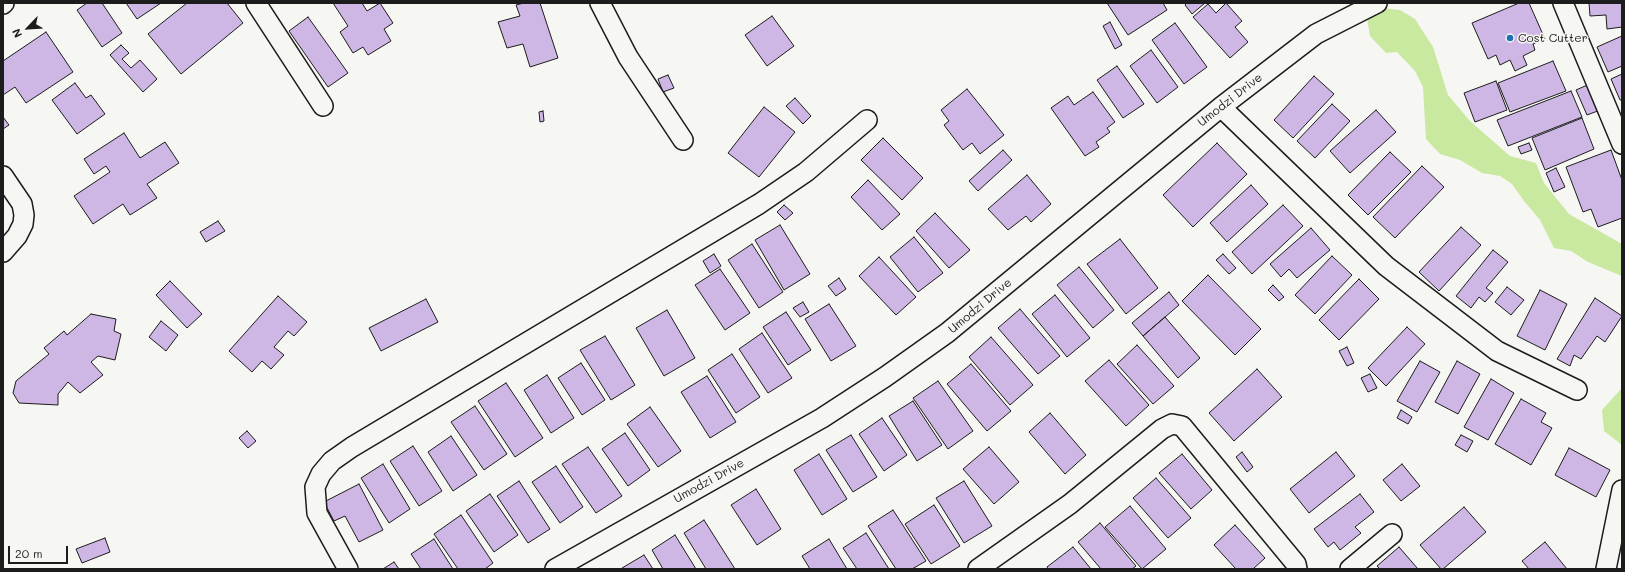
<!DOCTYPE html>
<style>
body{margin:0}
#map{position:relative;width:1625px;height:572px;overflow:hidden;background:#f6f6f2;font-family:Mali,sans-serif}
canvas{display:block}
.frame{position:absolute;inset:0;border:4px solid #1c1c1c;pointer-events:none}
.north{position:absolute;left:8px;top:8px;width:40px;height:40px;-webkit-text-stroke:3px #f6f6f2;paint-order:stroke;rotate:245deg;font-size:11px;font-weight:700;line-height:16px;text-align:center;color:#1c1c1c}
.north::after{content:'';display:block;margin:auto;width:14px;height:18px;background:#1c1c1c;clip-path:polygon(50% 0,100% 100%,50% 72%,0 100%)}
.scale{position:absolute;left:8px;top:546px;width:60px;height:18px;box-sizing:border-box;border:2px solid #1c1c1c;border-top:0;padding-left:5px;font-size:12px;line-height:14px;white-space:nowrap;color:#1c1c1c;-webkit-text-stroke:3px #f6f6f2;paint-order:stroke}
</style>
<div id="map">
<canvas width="1625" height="572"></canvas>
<div class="frame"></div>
<div class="north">N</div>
<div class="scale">20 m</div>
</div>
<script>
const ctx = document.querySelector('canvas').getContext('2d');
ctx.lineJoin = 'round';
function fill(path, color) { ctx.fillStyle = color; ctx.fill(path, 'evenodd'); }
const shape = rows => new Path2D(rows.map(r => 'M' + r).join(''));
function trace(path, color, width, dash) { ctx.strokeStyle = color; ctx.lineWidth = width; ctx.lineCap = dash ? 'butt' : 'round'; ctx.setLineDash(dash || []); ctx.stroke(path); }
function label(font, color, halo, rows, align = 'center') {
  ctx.font = font + ' Mali,sans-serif'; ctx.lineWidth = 3; ctx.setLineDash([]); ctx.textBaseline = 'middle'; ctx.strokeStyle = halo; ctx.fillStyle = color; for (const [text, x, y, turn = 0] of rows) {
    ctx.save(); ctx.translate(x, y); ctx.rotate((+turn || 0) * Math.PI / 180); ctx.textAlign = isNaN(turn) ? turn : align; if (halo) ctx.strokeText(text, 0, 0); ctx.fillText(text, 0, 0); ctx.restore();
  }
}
fill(shape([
 [1381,8,1400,10,1415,19,1433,47,1448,95,1470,121,1510,156,1536,163,1544,183,1569,214,1622,244,1622,276,1588,262,1571,251,1554,248,1540,220,1524,201,1512,184,1500,176,1482,173,1460,160,1440,154,1426,139,1423,87,1415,71,1397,52,1386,53,1370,36,1367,18],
 [1622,388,1622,445,1604,431,1602,410]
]), '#cae9a0');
const building = shape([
 [87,3,102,3,122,33,102,47,77,10,87,3],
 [126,3,161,3,137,19,126,3],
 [187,3,227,3,243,23,181,74,148,34,187,3],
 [333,3,362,3,367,11,380,3,393,23,384,29,391,41,368,55,363,47,353,53,340,32,348,26,333,3],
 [524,3,540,3,558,58,530,67,523,44,507,48,498,22,520,16,516,5,524,3],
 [1107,3,1163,3,1167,10,1128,35,1107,3],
 [1187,3,1205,3,1192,14,1185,5,1187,3],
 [1226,3,1242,21,1235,27,1248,42,1230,58,1193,17,1208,4,1216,13,1226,3],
 [1519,3,1529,3,1545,39,1533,44,1535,50,1523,56,1527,65,1515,71,1510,60,1500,65,1496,55,1488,59,1472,23,1519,3],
 [1589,3,1622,3,1622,27,1607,29,1606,15,1590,16,1589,3],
 [772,16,794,46,767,66,745,35,772,16],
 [308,17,348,73,328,87,289,31,308,17],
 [1110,22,1122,45,1115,49,1103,26,1110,22],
 [1175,23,1207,67,1184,84,1152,40,1175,23],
 [46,32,73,72,26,103,15,87,3,95,3,61,46,32],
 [1622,36,1622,66,1608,72,1597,47,1622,36],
 [121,45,129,53,122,59,131,68,140,60,157,79,143,92,110,55,121,45],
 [1151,50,1178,87,1157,103,1130,66,1151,50],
 [1553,61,1566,91,1510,112,1498,83,1553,61],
 [1117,66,1144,104,1123,118,1097,80,1117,66],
 [1622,74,1622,100,1620,100,1611,79,1622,74],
 [668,75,674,88,663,92,658,79,668,75],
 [1314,76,1334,94,1293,138,1274,120,1314,76],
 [1496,81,1507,110,1475,122,1464,93,1496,81],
 [75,83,86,98,91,95,105,114,77,134,52,100,75,83],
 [1592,83,1603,109,1587,115,1576,90,1592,83],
 [967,89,1004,135,980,154,972,143,963,150,944,125,949,121,941,110,967,89],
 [1571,91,1582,117,1508,146,1497,120,1571,91],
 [1093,92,1115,122,1107,128,1110,132,1096,142,1099,147,1085,156,1051,108,1068,96,1074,105,1093,92],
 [795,98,811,116,803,124,786,106,795,98],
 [1332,104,1350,121,1315,158,1297,141,1332,104],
 [764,107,795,132,759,177,728,153,764,107],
 [1376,110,1396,132,1350,173,1330,151,1376,110],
 [543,111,544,121,540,122,539,112,543,111],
 [3,117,9,125,3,129,3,117],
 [1582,118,1594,149,1545,170,1532,138,1582,118],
 [124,133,140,158,165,142,179,163,147,184,157,198,130,215,123,204,93,224,74,196,110,172,106,166,94,174,84,159,124,133],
 [883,138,923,178,902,200,861,160,883,138],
 [1217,143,1247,174,1193,227,1163,195,1217,143],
 [1529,143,1532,150,1521,154,1518,147,1529,143],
 [1003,150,1012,160,978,191,969,181,1003,150],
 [1611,150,1622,180,1622,218,1598,227,1591,209,1583,212,1566,167,1611,150],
 [1390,152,1411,172,1368,215,1348,195,1390,152],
 [1422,166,1444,187,1395,238,1373,217,1422,166],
 [1556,168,1565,187,1554,192,1546,173,1556,168],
 [1027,175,1051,204,1031,222,1026,216,1008,230,988,209,1027,175],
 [868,180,900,214,882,230,851,197,868,180],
 [1251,185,1268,204,1227,242,1210,223,1251,185],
 [784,205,793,213,785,220,777,212,784,205],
 [1283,205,1303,226,1252,274,1232,252,1283,205],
 [935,213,970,250,949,268,916,231,935,213],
 [218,221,225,231,206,242,200,232,218,221],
 [780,225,810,274,784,290,755,240,780,225],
 [1461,227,1481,245,1439,291,1419,272,1461,227],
 [1311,228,1330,250,1297,278,1289,269,1281,277,1270,264,1311,228],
 [914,237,943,273,918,292,890,257,914,237],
 [1120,239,1158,288,1126,314,1087,264,1120,239],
 [752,244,783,292,759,308,728,260,752,244],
 [1493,250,1508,262,1486,288,1493,293,1485,302,1479,297,1471,308,1456,296,1493,250],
 [714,254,721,266,710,273,703,261,714,254],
 [1223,254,1236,268,1229,274,1216,260,1223,254],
 [1332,256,1352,275,1315,314,1295,295,1332,256],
 [879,257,916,297,896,315,859,276,879,257],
 [1079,267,1114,310,1093,328,1057,285,1079,267],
 [720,269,750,313,725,330,695,285,720,269],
 [1208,275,1261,329,1235,355,1182,301,1208,275],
 [839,278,846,289,836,296,828,286,839,278],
 [1359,279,1379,299,1339,340,1319,320,1359,279],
 [170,281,202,314,187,328,156,295,170,281],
 [1273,285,1284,297,1279,301,1268,290,1273,285],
 [1507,287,1524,300,1511,315,1495,302,1507,287],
 [1540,290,1567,304,1545,350,1517,336,1540,290],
 [1169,292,1179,305,1143,336,1132,323,1169,292],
 [1055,295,1090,338,1067,357,1032,314,1055,295],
 [278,296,307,322,294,336,288,331,274,347,284,355,271,369,262,361,252,372,229,351,278,296],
 [1595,298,1622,316,1605,342,1597,336,1581,359,1574,355,1570,366,1557,359,1595,298],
 [426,299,438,322,381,351,369,328,426,299],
 [803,302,809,312,800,317,793,308,803,302],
 [829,304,856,346,831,361,805,319,829,304],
 [1020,309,1060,356,1038,374,998,328,1020,309],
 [667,310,695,358,664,376,636,328,667,310],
 [786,312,811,350,788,365,763,327,786,312],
 [91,314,116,319,114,331,121,334,115,360,98,356,91,362,103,375,80,393,68,382,58,394,58,405,19,403,13,393,16,381,49,354,44,348,64,331,67,335,91,314],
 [1165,317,1200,358,1178,378,1143,336,1165,317],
 [161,321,178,335,166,351,149,337,161,321],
 [1407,327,1425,344,1386,386,1368,368,1407,327],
 [762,333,792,378,768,393,739,349,762,333],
 [605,336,635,385,611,400,580,350,605,336],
 [991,337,1033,385,1010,405,969,357,991,337],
 [1137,345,1174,386,1153,404,1117,364,1137,345],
 [1347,347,1354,363,1347,366,1339,351,1347,347],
 [732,354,760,397,736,413,708,370,732,354],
 [1109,360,1149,405,1126,426,1085,381,1109,360],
 [1420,361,1440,372,1417,412,1397,401,1420,361],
 [1457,361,1480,374,1458,414,1435,402,1457,361],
 [581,363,605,400,582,415,558,378,581,363],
 [971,364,1011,411,987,431,947,384,971,364],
 [1257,369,1282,397,1234,441,1209,413,1257,369],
 [1370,374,1377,388,1368,392,1361,378,1370,374],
 [547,375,574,418,551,433,524,390,547,375],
 [707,376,736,422,710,438,681,392,707,376],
 [1491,379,1514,393,1488,440,1464,427,1491,379],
 [938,381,973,431,948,449,913,398,938,381],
 [506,383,543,438,515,457,478,401,506,383],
 [1521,399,1546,413,1541,422,1552,428,1531,465,1495,444,1521,399],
 [913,401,942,445,917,461,889,416,913,401],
 [475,406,507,454,484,470,451,422,475,406],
 [650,407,681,451,658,467,627,424,650,407],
 [1401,410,1412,417,1408,424,1397,418,1401,410],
 [1050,413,1086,455,1065,474,1029,432,1050,413],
 [882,418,907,455,884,471,859,434,882,418],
 [247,431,256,441,248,448,239,438,247,431],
 [625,433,650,470,628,486,602,449,625,433],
 [851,435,877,477,853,492,826,450,851,435],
 [1461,435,1473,441,1467,452,1455,445,1461,435],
 [451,436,477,475,453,491,428,452,451,436],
 [413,446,442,491,419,506,390,461,413,446],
 [588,447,622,496,596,513,562,464,588,447],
 [989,447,1019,482,994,504,963,469,989,447],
 [1569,448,1610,470,1596,497,1555,475,1569,448],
 [1242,452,1253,467,1247,472,1236,457,1242,452],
 [1336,452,1355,476,1309,513,1290,489,1336,452],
 [819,454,847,499,822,515,794,470,819,454],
 [1182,454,1212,490,1191,509,1159,473,1182,454],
 [383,464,410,509,389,523,361,478,383,464],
 [1402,464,1420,486,1401,501,1383,480,1402,464],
 [556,466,583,507,560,523,532,482,556,466],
 [1156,478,1191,518,1168,538,1133,498,1156,478],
 [519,481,550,529,528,543,497,496,519,481],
 [964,481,992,526,964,543,936,498,964,481],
 [359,484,383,530,359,542,345,516,334,521,324,502,359,484],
 [756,489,781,529,757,545,731,505,756,489],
 [490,494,518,535,494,552,466,511,490,494],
 [1360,494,1374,512,1355,527,1361,533,1340,550,1334,542,1328,547,1314,529,1360,494],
 [934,505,960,546,931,564,905,524,934,505],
 [1130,506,1166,549,1142,569,1105,527,1130,506],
 [1464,507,1486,532,1443,569,1441,569,1420,545,1464,507],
 [893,510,926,561,912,569,896,569,868,526,893,510],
 [461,515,493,563,485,569,458,569,434,534,461,515],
 [704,520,735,569,706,569,684,533,704,520],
 [1100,523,1136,566,1132,569,1101,569,1078,542,1100,523],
 [1235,525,1265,558,1253,569,1236,569,1214,545,1235,525],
 [866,533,889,569,857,569,843,548,866,533],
 [675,535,696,569,663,569,652,550,675,535],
 [105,538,110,552,82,563,76,549,105,538],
 [434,539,453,569,421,569,411,554,434,539],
 [829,539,847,569,810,569,802,556,829,539],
 [1545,542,1567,569,1529,569,1522,561,1545,542],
 [1073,547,1091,569,1048,569,1047,567,1073,547],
 [1399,547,1418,569,1380,569,1377,566,1399,547],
 [644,555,653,569,623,569,622,568,644,555],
 [394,562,399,569,383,569,394,562]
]);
fill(building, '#ceb6e5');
trace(building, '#1c1c1c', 1);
const minor = shape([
 [256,3,323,106],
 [600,3,628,57,683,140],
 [1563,3,1622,144],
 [3,4,4,3],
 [1221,107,1386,266,1497,351,1577,390],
 [3,176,22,204,24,215,23,224,17,236,3,252],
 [348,569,317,513,315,487,321,474,332,461,352,447,759,204,806,172,867,120],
 [555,569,822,418,885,377,947,333,1221,107,1316,34,1377,3],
 [978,569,1070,504,1162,429,1172,424,1182,426,1296,564,1297,569],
 [1350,569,1392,534],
 [1606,569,1622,490]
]);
trace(minor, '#1c1c1c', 22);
trace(minor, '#f6f6f2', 19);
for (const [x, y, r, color] of [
 [1510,38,4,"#1f6fb2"]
]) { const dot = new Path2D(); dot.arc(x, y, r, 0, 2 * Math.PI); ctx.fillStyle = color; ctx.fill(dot); trace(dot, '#f6f6f2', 1.5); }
label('12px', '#1c1c1c', '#f6f6f2', [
 ["Cost Cutter",1518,38]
], 'left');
label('12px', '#1c1c1c', '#f6f6f2', [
 ["Umodzi Drive",1230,100,-38],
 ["Umodzi Drive",980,306,-40],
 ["Umodzi Drive",709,481,-29]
]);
</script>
